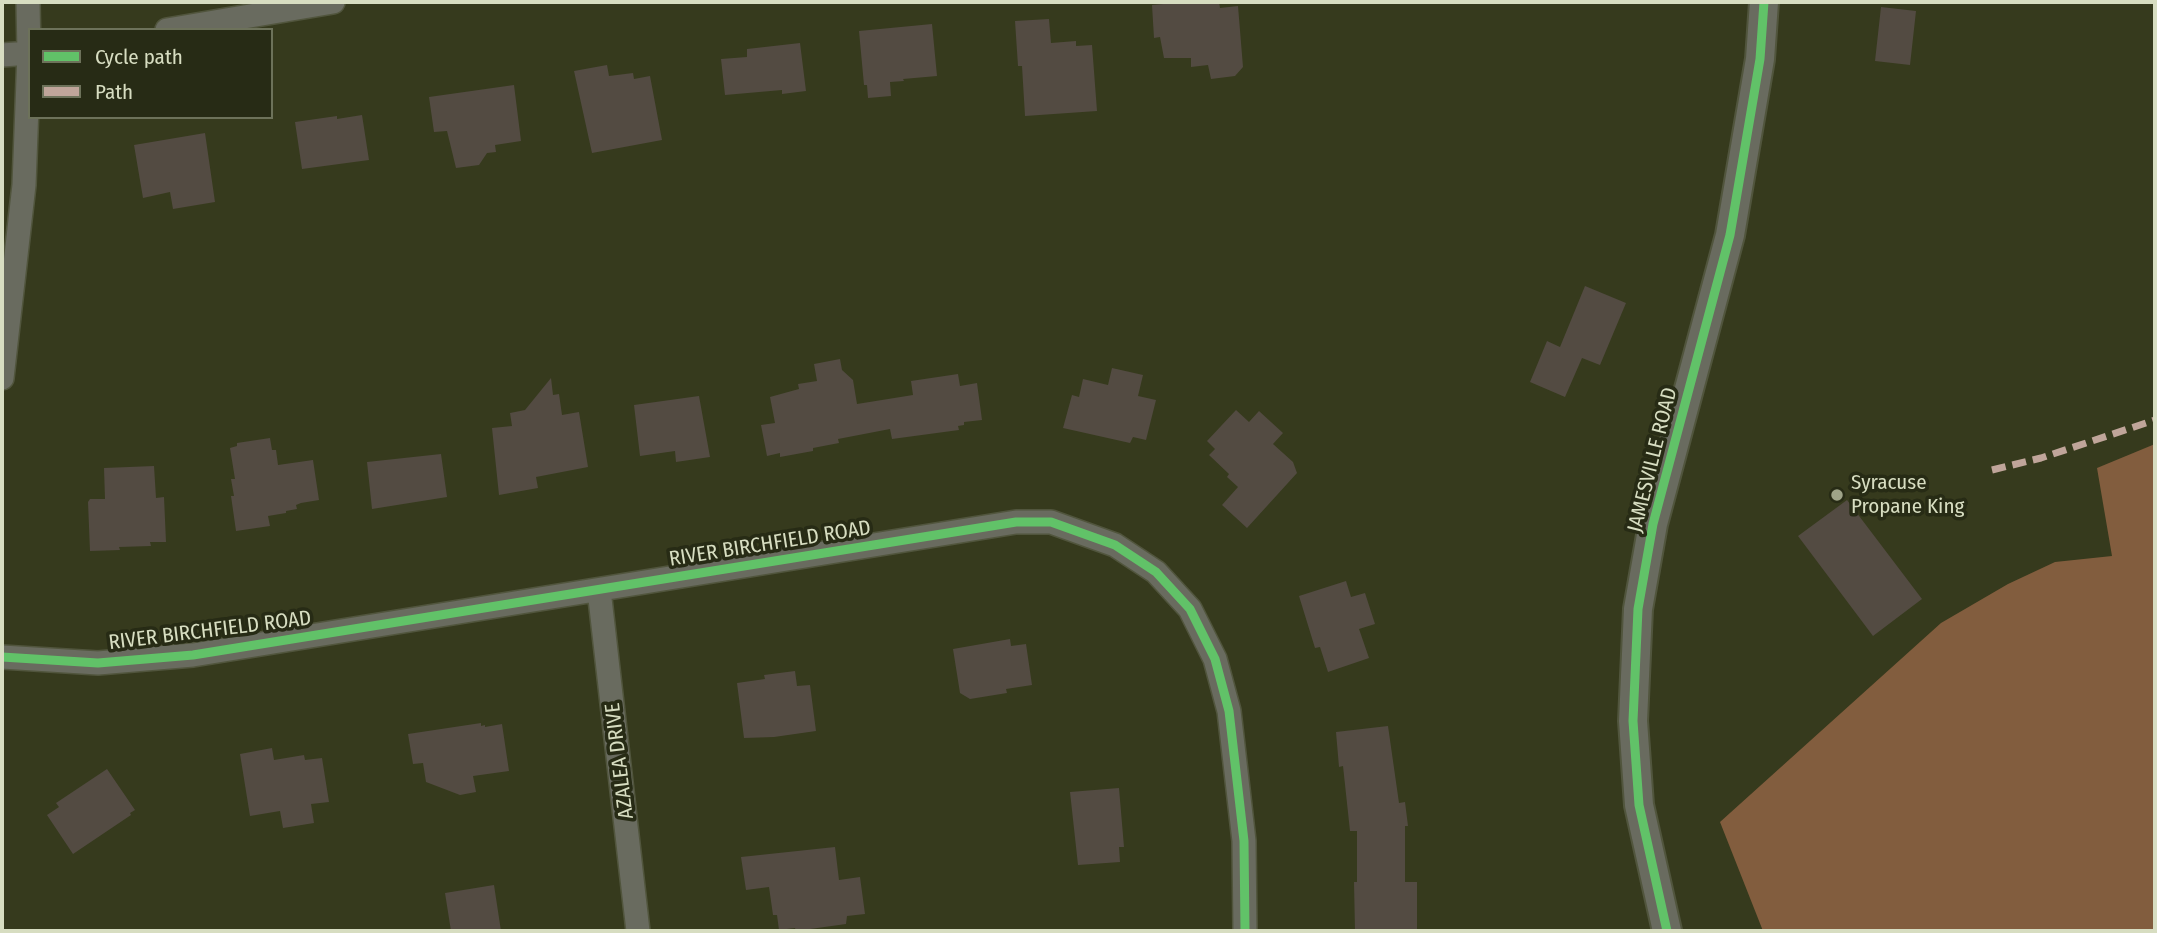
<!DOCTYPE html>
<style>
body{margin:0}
#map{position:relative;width:2157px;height:933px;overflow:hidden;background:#363a1d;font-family:"Fira Sans Condensed",sans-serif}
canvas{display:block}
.frame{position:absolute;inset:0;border:4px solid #d7ddc1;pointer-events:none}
.legend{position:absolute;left:28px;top:28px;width:245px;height:91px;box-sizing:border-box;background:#272b15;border:2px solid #6d725a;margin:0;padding:9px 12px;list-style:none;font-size:21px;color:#d7ddc1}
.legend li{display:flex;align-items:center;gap:14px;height:35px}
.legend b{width:35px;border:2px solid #6d725a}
</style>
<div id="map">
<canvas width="2157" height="933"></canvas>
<div class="frame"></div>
<ul class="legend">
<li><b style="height:9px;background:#61c268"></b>Cycle path</li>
<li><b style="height:9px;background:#c0a59a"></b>Path</li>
</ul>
</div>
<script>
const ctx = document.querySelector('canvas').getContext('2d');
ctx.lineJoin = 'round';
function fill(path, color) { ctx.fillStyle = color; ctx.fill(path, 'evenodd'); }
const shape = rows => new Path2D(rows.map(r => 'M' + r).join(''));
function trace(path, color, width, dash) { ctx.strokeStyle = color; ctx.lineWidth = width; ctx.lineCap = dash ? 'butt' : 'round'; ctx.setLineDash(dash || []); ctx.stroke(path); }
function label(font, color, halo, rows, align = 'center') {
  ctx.font = font + ' "Fira Sans Condensed",sans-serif'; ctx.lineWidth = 7; ctx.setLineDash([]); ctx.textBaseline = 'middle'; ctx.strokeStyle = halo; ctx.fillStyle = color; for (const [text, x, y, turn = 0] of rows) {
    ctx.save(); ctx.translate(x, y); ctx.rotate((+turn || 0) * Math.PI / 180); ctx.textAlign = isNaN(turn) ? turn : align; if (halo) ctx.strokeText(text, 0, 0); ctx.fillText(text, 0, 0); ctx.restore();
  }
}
fill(shape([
 [2155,444,2155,931,1763,931,1720,822,1941,623,2008,584,2055,562,2112,556,2097,468]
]), '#825d3e');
fill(shape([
 [1185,2,1219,2,1220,8,1238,6,1243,67,1235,76,1211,79,1208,65,1191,67,1191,58,1164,58,1160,37,1154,38,1152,5],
 [1881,7,1916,11,1910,65,1875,61],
 [1049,19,1051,43,1076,41,1076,46,1092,45,1097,111,1025,116,1022,66,1018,66,1015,21],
 [932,24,937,76,903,79,904,81,890,82,891,96,868,98,867,85,864,85,859,31],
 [800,43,806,91,782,94,782,90,725,95,721,59,747,57,747,49],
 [607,65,609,76,633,73,634,79,650,76,662,140,592,153,574,71],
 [514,85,521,141,495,145,496,152,487,153,479,165,456,168,447,131,434,132,429,97],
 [362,115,369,160,302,169,295,122,337,116,337,119],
 [205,133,215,202,173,209,170,192,143,198,134,145],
 [1585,286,1626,303,1600,365,1582,358,1565,397,1530,382,1547,341,1560,347],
 [840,359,842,370,853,380,857,404,913,395,911,381,958,374,960,386,977,383,982,420,964,422,964,425,958,426,959,430,892,439,890,429,838,439,839,443,813,448,813,451,780,457,780,453,767,456,761,425,775,423,770,397,799,389,798,384,817,381,814,364],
 [1112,368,1143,375,1138,396,1156,400,1146,440,1133,437,1130,443,1063,428,1072,395,1079,397,1083,379,1108,385],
 [551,378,553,395,559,394,562,415,579,412,588,467,536,477,538,488,499,495,492,428,512,426,510,413,525,410],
 [699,396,710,457,676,462,675,451,640,456,634,405],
 [1236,410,1249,422,1259,411,1283,433,1273,444,1293,462,1297,473,1247,528,1222,505,1238,487,1227,477,1229,474,1209,455,1215,449,1207,441],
 [270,438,272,450,276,450,278,465,313,460,319,500,301,503,296,505,297,509,286,511,286,513,268,516,270,526,236,531,231,496,234,496,231,479,235,479,230,448,237,446,237,443],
 [441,454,447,497,372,509,367,462],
 [154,466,156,498,164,497,166,542,150,542,151,546,119,547,120,550,90,551,88,502,90,499,105,499,104,468],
 [1847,500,1922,599,1873,636,1798,536],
 [1346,581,1351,597,1365,593,1375,624,1359,629,1369,658,1328,672,1320,647,1315,648,1299,596],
 [1010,639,1011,646,1026,644,1032,685,1006,689,1007,693,970,699,960,693,953,649],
 [795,671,797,686,810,685,816,731,774,737,744,738,737,683,765,679,764,675],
 [481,723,481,726,485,725,485,727,502,724,509,771,473,776,476,792,460,795,426,782,423,763,413,764,408,734],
 [1388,726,1399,803,1405,802,1408,826,1405,826,1405,882,1417,882,1417,931,1355,931,1354,882,1357,882,1357,831,1350,831,1343,766,1339,767,1336,732],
 [272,748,274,760,304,755,305,760,322,758,329,802,311,804,314,823,283,828,280,811,250,816,240,754],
 [107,769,135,810,130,813,131,815,73,854,47,815,59,807,56,803],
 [1119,788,1124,847,1119,847,1120,862,1078,865,1070,792],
 [835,847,839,880,860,877,865,914,847,916,846,924,796,931,795,928,779,930,777,915,773,915,769,887,746,890,741,857],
 [494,885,501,931,451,931,445,893]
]), '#534b42');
const minor = shape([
 [167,30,333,2],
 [2,55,30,53],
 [2,378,24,185,29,53,28,2],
 [599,590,638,931],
 [2,657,98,663,193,655,1016,522,1051,522,1115,545,1156,572,1190,609,1215,659,1229,711,1244,841,1245,931]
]);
const tertiary = shape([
 [1667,931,1639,805,1633,721,1638,609,1653,524,1730,235,1760,59,1764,2]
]);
trace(minor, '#51553d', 26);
trace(tertiary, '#51553d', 32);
trace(minor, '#696b5f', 23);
trace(tertiary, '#696b5f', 28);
trace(shape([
 [1992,470,2041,458,2155,420]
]), '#c0a59a', 7, [14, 7]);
trace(shape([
 [2,657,98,663,193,655,1016,522,1051,522,1115,545,1156,572,1190,609,1215,659,1229,711,1244,841,1245,931],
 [1667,931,1639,805,1633,721,1638,609,1653,524,1730,235,1760,59,1764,2]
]), '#61c268', 9);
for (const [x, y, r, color] of [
 [1837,495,7,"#9fa488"]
]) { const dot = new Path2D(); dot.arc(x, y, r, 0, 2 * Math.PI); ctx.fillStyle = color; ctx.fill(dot); trace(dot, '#272b15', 2.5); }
label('21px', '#d7ddc1', '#272b15', [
 ["JAMESVILLE ROAD",1653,460,-76],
 ["RIVER BIRCHFIELD ROAD",770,544,-9],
 ["RIVER BIRCHFIELD ROAD",210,631,-7],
 ["AZALEA DRIVE",620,761,-97]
]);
label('21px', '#d7ddc1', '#272b15', [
 ["Syracuse",1851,483],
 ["Propane King",1851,507]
], 'left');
</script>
